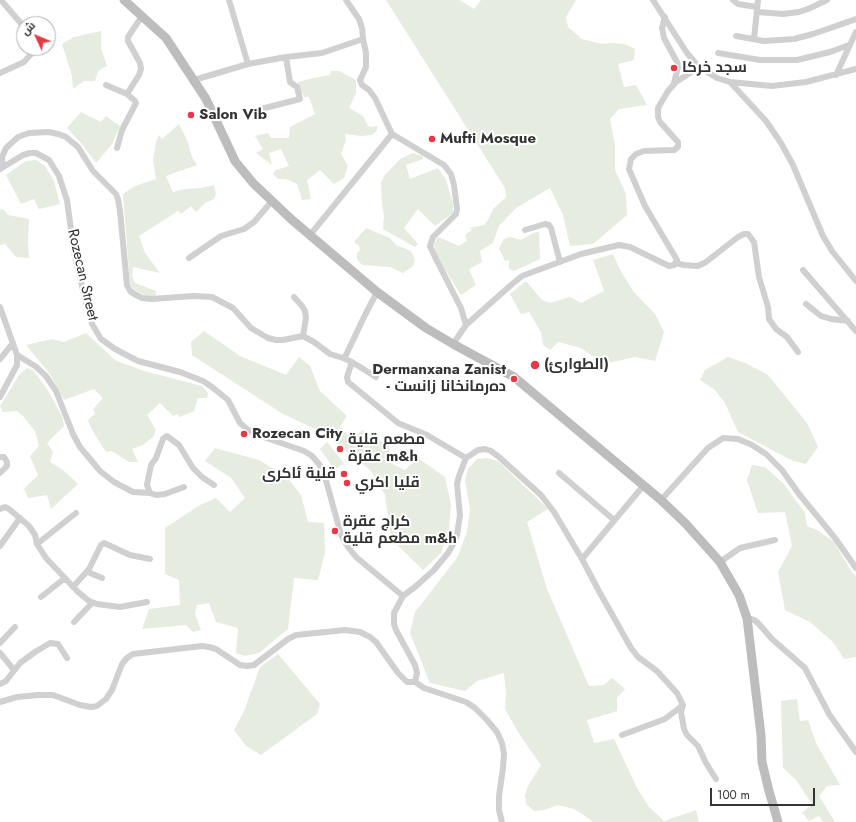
<!DOCTYPE html>
<meta charset="utf-8">
<style>
body{margin:0}
#map{position:relative;width:856px;height:822px;overflow:hidden;background:#fff;font-family:Jost,Cairo,sans-serif}
canvas{display:block}
.north{position:absolute;left:16px;top:16px;width:40px;height:40px;box-sizing:border-box;background:#fff;border:1px solid #adadad;border-radius:50%;rotate:314deg;font-size:11px;font-weight:700;line-height:16px;text-align:center;color:#333}
.north::after{content:'';display:block;margin:auto;width:14px;height:18px;background:#e63946;clip-path:polygon(50% 0,100% 100%,50% 72%,0 100%)}
.scale{position:absolute;left:710px;top:788px;width:105px;height:18px;box-sizing:border-box;border:2px solid #333;border-top:0;padding-left:5px;font-size:12px;line-height:14px;white-space:nowrap;color:#333;-webkit-text-stroke:3px #fff;paint-order:stroke}
</style>
<div id="map">
<canvas width="856" height="822"></canvas>
<div class="north">ش</div>
<div class="scale">100 m</div>
</div>
<script>
const ctx = document.querySelector('canvas').getContext('2d');
ctx.lineJoin = 'round';
function fill(path, color) { ctx.fillStyle = color; ctx.fill(path, 'evenodd'); }
const shape = rows => new Path2D(rows.map(r => 'M' + r).join(''));
function trace(path, color, width, dash) { ctx.strokeStyle = color; ctx.lineWidth = width; ctx.lineCap = dash ? 'butt' : 'round'; ctx.setLineDash(dash || []); ctx.stroke(path); }
function label(font, color, halo, rows, align = 'center') {
  ctx.font = font + ' Jost,Cairo,sans-serif'; ctx.lineWidth = 4; ctx.setLineDash([]); ctx.textBaseline = 'middle'; ctx.strokeStyle = halo; ctx.fillStyle = color; for (const [text, x, y, turn = 0] of rows) {
    ctx.save(); ctx.translate(x, y); ctx.rotate((+turn || 0) * Math.PI / 180); ctx.textAlign = isNaN(turn) ? turn : align; if (halo) ctx.strokeText(text, 0, 0); ctx.fillText(text, 0, 0); ctx.restore();
  }
}
fill(shape([
 [386,0,459,0,474,9,481,0,576,0,566,17,568,27,582,39,602,44,613,43,625,44,635,49,634,60,618,64,624,87,636,85,647,105,619,109,610,119,615,146,615,170,626,194,627,215,593,244,570,246,563,215,550,188,516,208,499,226,493,243,480,251,482,262,469,269,476,285,461,295,438,259,434,245,438,237,459,246,467,241,465,235,472,230,470,228,484,225,488,220,493,209,506,197,505,188],
 [101,31,101,48,107,66,98,71,95,81,84,81,73,89,72,76,62,44,74,37],
 [331,71,339,71,356,80,356,93,349,108,363,116,367,124,370,127,377,126,377,130,372,135,360,136,345,134,346,140,341,154,348,166,344,178,334,184,320,170,307,180,311,199,302,200,297,184,286,179,278,179,273,174,276,170,289,166,281,149,269,153,272,165,256,153,263,149,255,136,268,133,271,138,289,138,290,127,315,114,309,97,304,97,302,93,300,93,298,82,314,78,330,75],
 [81,112,101,122,106,116,120,126,112,144,96,163,81,143,67,128],
 [179,124,187,140,192,157,197,165,166,176,173,192,184,189,201,188,214,185,216,194,214,199,205,203,196,212,191,206,181,214,178,211,139,236,145,253,160,273,133,267,132,276,135,283,156,291,156,297,144,295,134,290,130,284,123,194,135,186,156,179,153,160,156,142,159,135,162,139],
 [413,153,423,156,423,159,406,165,410,179,438,168,446,180,453,203,453,213,435,226,418,209,404,228,418,244,415,247,383,229,384,216,382,204,381,183,384,176,400,159],
 [36,160,45,166,54,181,60,204,39,209,34,199,21,204,6,175,26,161],
 [0,209,4,210,8,215,29,219,28,241,29,258,16,257,5,244,0,245],
 [366,228,390,238,396,245,411,251,415,260,413,266,403,273,390,267,362,265,357,259,357,253,360,250,359,246,354,242],
 [539,232,540,259,514,271,509,269,509,260,505,261,499,248,504,239,510,237,521,240,533,233],
 [613,254,620,270,633,291,655,314,664,332,655,361,635,357,604,364,581,348,558,342,550,350,543,345,541,332,529,312,521,314,510,294,526,281,542,300,550,303,570,297,581,303,604,291,593,260],
 [204,331,240,356,286,375,299,357,310,366,320,391,347,416,340,427,351,438,363,430,390,447,387,461,405,470,418,458,445,477,451,505,449,529,441,553,423,570,391,539,385,495,370,470,324,433,283,414,192,355,191,342],
 [86,333,115,360,144,371,202,386,208,393,207,398,198,398,194,411,180,417,177,414,173,416,160,403,147,415,156,430,153,437,143,445,132,449,138,462,129,462,112,451,106,452,92,430,88,420,95,414,93,409,103,398,94,389,64,400,50,374,26,345,52,339,64,342],
 [728,357,745,363,768,375,807,423,818,447,806,464,793,461,738,432,725,403,715,390,700,380,705,370],
 [27,368,33,370,47,389,62,416,64,426,47,443,53,452,50,462,63,470,78,484,51,509,47,495,28,498,24,489,38,475,30,456,39,446,35,431,23,416,17,411,3,412,0,406,19,375],
 [327,442,344,463,335,470,320,449],
 [215,448,259,460,287,477,301,495,308,522,324,523,325,553,318,580,294,578,288,629,259,653,245,656,236,653,238,628,216,622,209,603,197,605,195,614,201,630,193,632,186,625,142,629,149,609,180,605,179,580,165,574,165,528,200,505,216,498,230,512,245,498,231,478,205,461],
 [487,458,498,461,548,509,527,522,547,589,589,686,604,685,612,678,625,689,617,698,617,711,587,720,594,743,614,739,636,786,649,807,664,821,696,810,699,822,592,822,591,820,574,809,558,805,544,810,534,811,526,804,525,795,528,786,541,765,521,737,505,709,506,693,504,673,477,681,465,691,430,683,410,633,415,612,457,558,467,532,470,509,465,480,468,469,477,459],
 [752,465,765,467,783,483,805,513,807,526,817,530,834,542,852,572,856,576,856,657,844,659,833,642,810,622,785,610,778,572,792,546,785,512,758,513,747,480],
 [278,654,320,704,317,714,261,755,246,746,234,730,244,711,260,667],
 [797,699,800,721,808,720,816,743,840,785,827,786,819,796,835,822,823,822,819,816,809,821,802,813,812,804,796,780,783,768,781,701]
]), '#e6ecdf');
trace(shape([
 [1,0,24,27],
 [229,0,248,64],
 [346,0,359,19,362,28,363,39],
 [653,0,687,53,699,67,717,78,730,82,772,86,806,82,856,69],
 [733,0,738,4,757,7],
 [758,12,783,14,799,12,808,9,827,0],
 [665,17,662,28,664,38,677,62,678,67,674,83],
 [736,36,764,41,794,39,813,34,856,19],
 [754,39,758,0],
 [718,53,760,60,797,60,830,52,849,45],
 [0,73,24,62,34,51,35,48],
 [836,75,856,32],
 [194,80,248,64,286,57,322,53,363,39,366,53,366,67,360,80,362,85,369,90,375,98,392,134,444,165,451,174,454,185,457,209,456,214,433,237,430,246,436,259,461,308,466,325],
 [730,82,766,121,781,143,793,165,823,236,832,251,856,281],
 [106,85,127,94,135,101,136,103,122,130,117,148],
 [127,94,139,75,141,69,140,63,128,41,128,37,142,16],
 [261,109,300,99,297,87,290,82,286,57],
 [3,167,2,157,6,148,18,137,29,133,49,132,58,134,66,137,78,147,93,171,116,194,118,199,120,211,127,285,130,291,134,294,142,298,152,299,193,296,212,297,233,308,251,328,268,338,276,340,283,340,303,336,314,342,330,354,343,358,346,355,365,315,377,292],
 [0,169,23,155,30,153,36,153,49,160,59,176,67,200,74,252,85,299,92,324,101,339,115,349,138,361,180,372,203,381,212,387,228,400,240,423,247,429,255,434,304,451,312,456,319,464,324,473,341,535,348,547,356,557,403,596],
 [525,230,545,224,549,225,551,228,560,262],
 [310,235,392,134],
 [189,258,221,236,244,229,254,222,272,201],
 [675,263,684,265,698,266,706,262,738,237,744,234,748,234,754,242,759,277,768,307,769,319,776,329,787,337,798,352],
 [803,270,856,331],
 [294,297,302,306,305,311,306,318,303,336],
 [806,304,821,316,831,319,848,321],
 [0,307,17,355,17,365,0,397],
 [453,344,466,325,511,285,522,276,581,254,619,245,630,247,669,266,674,265,677,260,645,206,629,169,631,159,636,154,644,151,674,150,678,147,678,142,660,122,658,117,658,108,668,91,676,82,699,67],
 [17,355,35,366,46,376,56,391,73,434,80,447,100,471,114,482,133,492,150,493,147,485,151,465,156,458,163,439,167,436,179,445,193,468,202,477,214,485],
 [343,358,352,362,347,377,348,382,398,423,427,435,466,458],
 [0,359,13,343],
 [352,362,376,377],
 [0,457,4,457,7,462,7,466,0,473],
 [559,473,614,520],
 [150,493,156,495,165,494,184,487],
 [661,500,708,448,723,438,738,439,752,445,766,454,782,470,799,494,835,538,856,568],
 [0,509,5,507,9,509,29,526,35,535,37,544,46,558,78,592,89,601,97,604,120,607,147,602],
 [37,544,76,513],
 [0,546,20,518],
 [582,559,644,485],
 [720,562,740,548,775,540],
 [88,572,102,578],
 [73,587,89,569,101,545,104,543,130,555,150,559],
 [41,597,65,578],
 [747,618,754,620,758,623,772,639,805,668,829,714,856,752],
 [74,622,92,603],
 [0,643,15,627],
 [0,653,14,670],
 [415,682,417,673,415,665,396,630,394,624,394,613,403,596,415,587,434,570,448,553,454,543,457,535,460,515,457,484,459,476,466,458,478,450,485,449,491,451,499,457,541,495,554,512,582,559,600,593,631,648,638,657,657,671,677,693,683,705,681,712,684,729,687,735,698,746,706,763,716,779],
 [0,684,6,681,20,663,35,652,50,643,58,644,67,658],
 [0,702,17,697,38,695,53,695,80,705,91,707,97,706,106,699,112,690,122,664,127,658,133,654,202,646,209,647,216,649,240,665,247,666,254,665,288,639,296,635,345,630,360,632,370,637,376,642,398,673,407,682,415,682,424,688,466,702,475,708,487,720,497,732,502,743,504,754,503,768,499,796,499,810,502,822],
 [622,735,665,719,683,705]
]), '#d0d0d0', 6);
trace(shape([
 [124,0,166,38,206,99,235,161,253,183,291,219,377,292,426,328,453,344,514,377,661,500,686,524,720,562,739,595,747,618,761,735,762,762,769,791,778,822]
]), '#bdbdbd', 9);
for (const [x, y, r, color] of [
 [674,68,4,"#e63946"],
 [191,115,4,"#e63946"],
 [432,139,4,"#e63946"],
 [535,365,5,"#e63946"],
 [514,379,4,"#e63946"],
 [244,434,4,"#e63946"],
 [340,449,4,"#e63946"],
 [344,474,4,"#e63946"],
 [347,483,4,"#e63946"],
 [335,531,4,"#e63946"]
]) { const dot = new Path2D(); dot.arc(x, y, r, 0, 2 * Math.PI); ctx.fillStyle = color; ctx.fill(dot); trace(dot, '#fff', 1.5); }
label('bold 15px', '#333', '#fff', [
 ["سجد خركا",682,68],
 ["Salon Vib",199,115],
 ["Mufti Mosque",440,139],
 ["(الطوارئ)",544,365],
 ["Dermanxana Zanist",506,370,"right"],
 ["- ده‌رمانخانا زانست",506,387,"right"],
 ["Rozecan City",252,434],
 ["مطعم قلية",348,440],
 ["عقرة m&h",348,457],
 ["قلية ئاكرى",336,474,"right"],
 ["قليا اكري",355,483],
 ["كراج عقرة",343,522],
 ["مطعم قلية m&h",343,539]
], 'left');
label('15px', '#333', '#fff', [
 ["Rozecan Street",82,275,77]
]);
</script>
